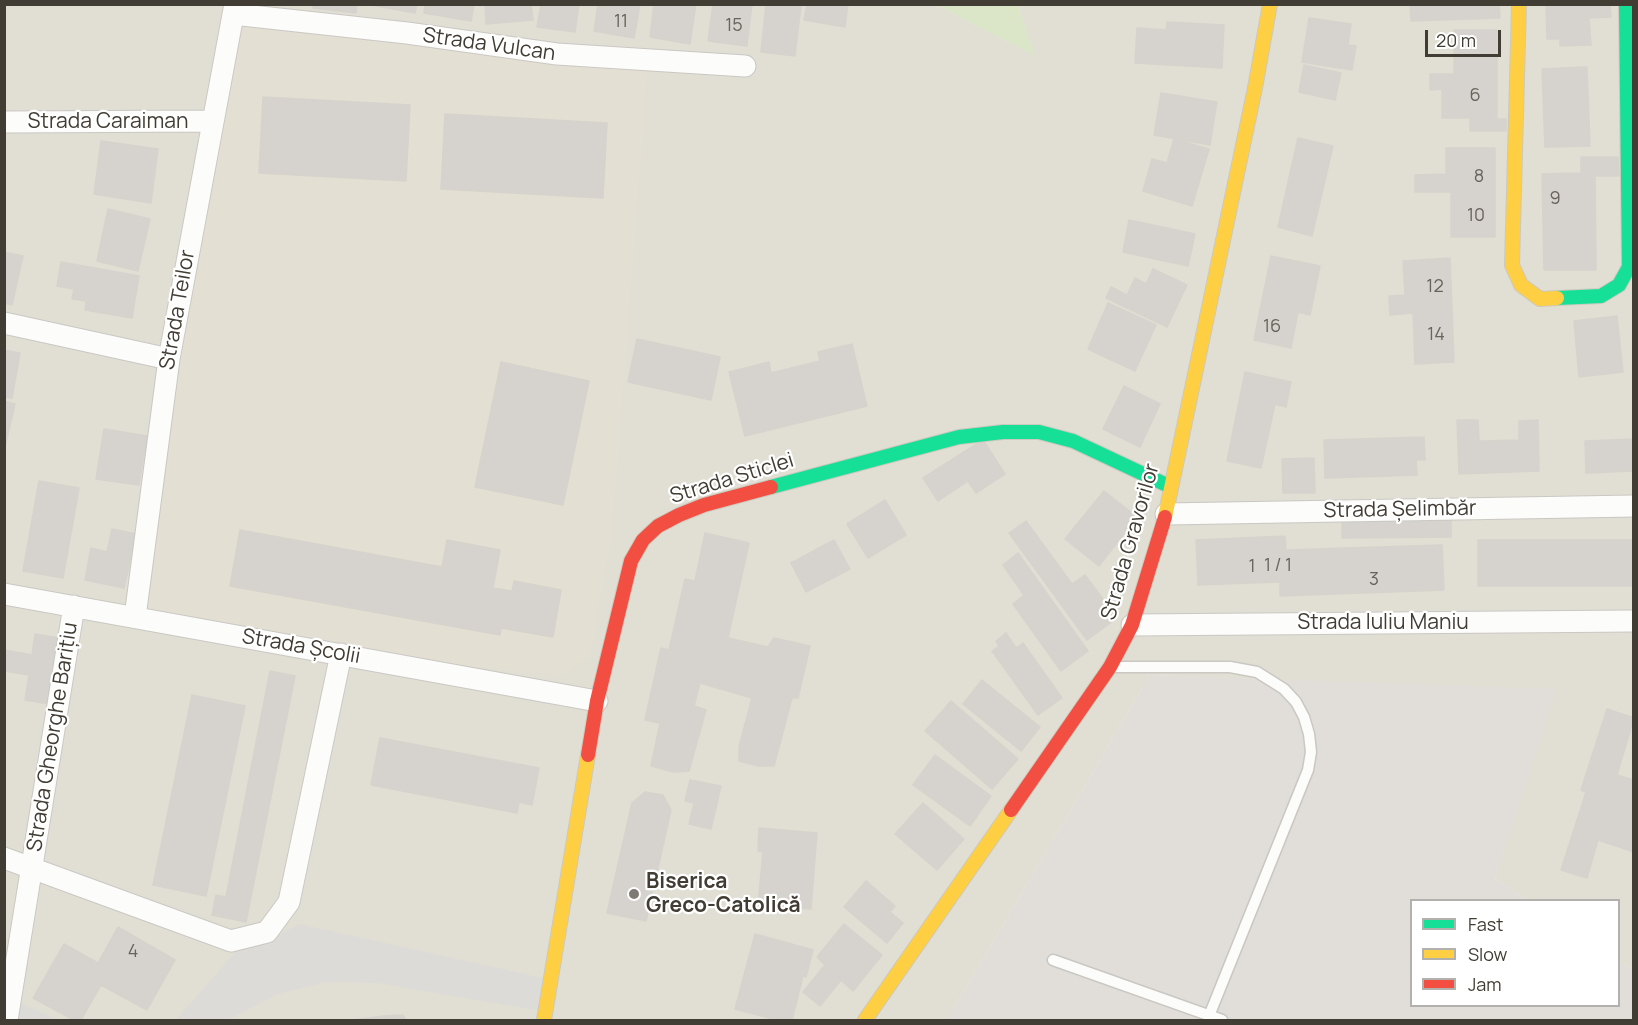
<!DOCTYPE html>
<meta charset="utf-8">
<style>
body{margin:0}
#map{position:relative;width:1638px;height:1025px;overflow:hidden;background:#eeece7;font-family:Manrope,sans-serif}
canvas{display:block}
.frame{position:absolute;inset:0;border:6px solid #423d34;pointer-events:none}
.legend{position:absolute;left:1410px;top:899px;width:210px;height:108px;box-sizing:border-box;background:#fff;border:2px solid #b3b1ae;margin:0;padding:8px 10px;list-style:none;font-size:18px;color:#423d34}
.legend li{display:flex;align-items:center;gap:12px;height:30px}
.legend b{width:30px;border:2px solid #b3b1ae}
.scale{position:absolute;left:1425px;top:30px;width:76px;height:27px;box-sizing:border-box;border:3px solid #423d34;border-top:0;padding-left:8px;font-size:18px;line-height:21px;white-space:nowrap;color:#423d34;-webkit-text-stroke:4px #fff;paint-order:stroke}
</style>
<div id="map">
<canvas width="1638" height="1025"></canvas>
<div class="frame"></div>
<ul class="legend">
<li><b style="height:8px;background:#16e098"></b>Fast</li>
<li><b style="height:8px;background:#ffcf43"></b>Slow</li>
<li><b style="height:8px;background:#f24e42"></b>Jam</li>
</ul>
<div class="scale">20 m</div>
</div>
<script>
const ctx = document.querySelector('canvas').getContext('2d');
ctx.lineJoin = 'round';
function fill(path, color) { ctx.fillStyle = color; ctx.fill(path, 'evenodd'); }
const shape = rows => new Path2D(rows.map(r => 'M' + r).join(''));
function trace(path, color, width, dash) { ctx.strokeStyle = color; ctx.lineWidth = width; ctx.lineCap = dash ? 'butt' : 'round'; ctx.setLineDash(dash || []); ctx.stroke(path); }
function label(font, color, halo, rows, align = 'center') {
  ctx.font = font + ' Manrope,sans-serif'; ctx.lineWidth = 4.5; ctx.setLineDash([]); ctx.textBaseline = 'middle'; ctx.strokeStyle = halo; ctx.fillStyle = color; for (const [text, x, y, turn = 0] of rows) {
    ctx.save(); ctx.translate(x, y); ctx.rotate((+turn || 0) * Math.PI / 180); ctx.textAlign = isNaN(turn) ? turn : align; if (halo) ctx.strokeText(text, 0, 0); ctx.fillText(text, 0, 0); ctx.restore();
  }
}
fill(shape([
 [5,5,936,5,1034,55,1018,5,1633,5,1633,970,1619,961,1618,900,1527,900,1495,879,1555,690,1150,675,947,1020,5,1020]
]), '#e1ded4');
fill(shape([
 [1150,675,1556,689,1495,879,1527,900,1412,900,1412,1006,1618,1006,1619,961,1633,970,1633,1020,947,1020]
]), '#e1ddd8');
fill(shape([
 [233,14,648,60,612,532,590,657,563,675,341,654,135,617]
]), '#e4dfd3');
fill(shape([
 [936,5,1018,5,1035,56]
]), '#dbe6c8');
fill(shape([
 [299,924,552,980,546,1012,378,983,327,982,278,994,227,1020,176,1020,239,948,263,944],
 [11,999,58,1020,7,1020]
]), '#dddbd7');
const building = shape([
 [313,4,357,4,356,13,313,8,313,4],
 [366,4,417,4,415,13,366,4],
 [425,4,474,4,471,21,424,13,425,4],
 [485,4,531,4,533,20,486,24,485,4],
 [541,4,579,4,575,32,537,27,541,4],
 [598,4,640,4,634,38,594,31,598,4],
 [654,4,696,4,690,44,650,37,654,4],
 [713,4,752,4,747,46,708,41,713,4],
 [766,4,801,6,795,56,761,52,766,4],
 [807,4,848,4,845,27,804,20,807,4],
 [1410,4,1499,4,1500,18,1411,21,1410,4],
 [1546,4,1610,4,1611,17,1589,18,1591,45,1560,46,1560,39,1547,39,1546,4],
 [1309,18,1351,24,1348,45,1356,46,1352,70,1302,62,1309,18],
 [1167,22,1224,25,1222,68,1135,63,1137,28,1166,30,1167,22],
 [1454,30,1497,30,1497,119,1506,119,1506,131,1470,131,1470,118,1442,118,1442,89,1430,90,1430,74,1454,74,1454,30],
 [1304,65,1341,73,1335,100,1299,92,1304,65],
 [1587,67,1590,146,1545,147,1542,69,1587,67],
 [1161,93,1217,102,1210,145,1154,135,1161,93],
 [263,97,410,105,406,181,259,173,263,97],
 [445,114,607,123,603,198,441,189,445,114],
 [1298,138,1333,146,1312,236,1278,227,1298,138],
 [1174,139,1209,149,1192,206,1143,191,1152,159,1167,163,1174,139],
 [101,141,158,149,151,203,94,194,101,141],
 [1446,148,1495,148,1495,237,1451,237,1451,192,1415,192,1415,175,1446,174,1446,148],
 [1581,157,1618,157,1619,176,1595,176,1596,270,1544,270,1542,174,1581,173,1581,157],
 [108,209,150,219,138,271,97,261,108,209],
 [1129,220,1195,234,1188,266,1123,252,1129,220],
 [4,252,23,256,12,305,4,303,4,252],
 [1271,256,1320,266,1310,315,1298,312,1291,348,1254,340,1271,256],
 [1450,258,1454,362,1415,364,1413,313,1390,315,1389,296,1405,295,1403,261,1450,258],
 [61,262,139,276,132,318,85,310,86,301,72,299,74,289,57,286,61,262],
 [1153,269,1187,285,1167,327,1106,298,1111,287,1127,295,1135,278,1146,284,1153,269],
 [1108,303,1156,325,1135,371,1088,349,1108,303],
 [1617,316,1623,372,1579,377,1574,321,1617,316],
 [637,339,720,357,711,400,628,382,637,339],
 [852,344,867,406,745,436,729,372,769,362,771,373,820,361,818,352,852,344],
 [4,350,20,353,12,398,4,397,4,350],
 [501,362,589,381,563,505,475,487,501,362],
 [1245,372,1291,382,1286,407,1275,404,1261,468,1227,461,1245,372],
 [1124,386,1160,404,1140,447,1103,429,1124,386],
 [4,401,15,404,5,447,4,447,4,401],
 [1457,420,1478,420,1479,441,1519,440,1519,421,1538,420,1539,471,1459,474,1457,420],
 [104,429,147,436,139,485,96,479,104,429],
 [1424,437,1425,460,1416,460,1417,475,1325,478,1324,440,1424,437],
 [1634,439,1634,471,1586,473,1585,441,1634,439],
 [983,440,1005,474,976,493,968,481,938,501,923,478,983,440],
 [1314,458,1315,493,1283,493,1282,459,1314,458],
 [39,481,79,488,63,578,23,571,39,481],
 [1104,491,1137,517,1099,566,1065,539,1104,491],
 [885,500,906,535,868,558,847,524,885,500],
 [1451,512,1451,537,1342,538,1342,513,1451,512],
 [1026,521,1072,584,1085,575,1117,618,1087,640,1009,533,1026,521],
 [112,529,136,534,124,588,85,580,91,548,107,552,112,529],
 [240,530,442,567,447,540,500,550,493,588,512,591,514,581,561,590,553,637,501,628,500,635,230,586,240,530],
 [705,533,749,543,728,638,768,647,774,638,810,646,798,698,792,698,774,766,758,766,739,761,739,747,752,698,700,683,694,706,706,710,689,771,674,772,651,766,660,723,645,720,661,648,669,650,685,579,695,581,705,533],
 [1285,536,1286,550,1442,545,1444,590,1280,596,1280,582,1198,585,1196,540,1285,536],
 [834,540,850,569,806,592,791,563,834,540],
 [1478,540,1634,540,1634,586,1478,586,1478,540],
 [1018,553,1088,651,1061,671,1013,604,1024,595,1003,565,1018,553],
 [1006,633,1016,648,1023,643,1062,698,1038,715,992,651,999,646,996,641,1006,633],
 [35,634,59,638,50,704,25,700,29,675,4,671,4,650,32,655,35,634],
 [270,671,295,676,246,922,212,915,216,895,226,897,270,671],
 [982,680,1040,727,1021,751,963,704,982,680],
 [192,695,245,706,206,896,153,885,192,695],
 [951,701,1018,759,992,789,925,731,951,701],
 [1607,709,1634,718,1617,775,1634,780,1634,852,1598,840,1587,878,1561,870,1586,792,1581,790,1607,709],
 [380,738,539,768,532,805,519,802,517,813,371,785,380,738],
 [935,755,991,796,970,826,913,785,935,755],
 [690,780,721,786,711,829,689,824,694,803,685,801,690,780],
 [645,792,663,795,671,810,646,921,607,913,632,803,645,792],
 [923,803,964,839,937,870,895,834,923,803],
 [759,828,817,833,811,909,758,905,763,852,758,851,759,828],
 [866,881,895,906,890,912,903,923,887,943,844,907,866,881],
 [844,924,882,955,853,991,841,980,820,1006,803,992,825,965,817,957,844,924],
 [118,927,175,960,147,1010,101,985,81,1020,74,1020,33,998,64,944,98,963,118,927],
 [755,934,813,950,806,977,803,976,792,1020,777,1020,735,1009,755,934],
 [403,1015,406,1020,353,1020,384,1016,403,1015]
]);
fill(building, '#d6d3ce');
trace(building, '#d6d3cd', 1.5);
const lane = shape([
 [1113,667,1230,667,1257,672,1284,689,1296,702,1304,717,1309,734,1311,752,1308,770,1209,1016],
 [1053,960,1222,1020]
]);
const street = shape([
 [233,14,407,33,557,54,745,66],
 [4,122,212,121],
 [4,323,169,359],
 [1166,514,1634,506],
 [4,594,597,701],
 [135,617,169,359,235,4],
 [1132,625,1634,621],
 [4,858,231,941,267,932,289,902,341,654],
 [7,1020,74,606]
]);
const fast = shape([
 [1557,298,1601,296,1619,285,1629,267,1626,4],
 [771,487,959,437,1003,432,1039,432,1073,441,1171,487]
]);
const slow = shape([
 [1519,4,1512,265,1521,285,1540,299,1557,298],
 [1165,517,1255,88,1270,4],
 [544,1020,588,755],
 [865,1020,1011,810]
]);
const jam = shape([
 [588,755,597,701,631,561,643,540,658,526,679,515,704,505,771,487],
 [1011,810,1110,667,1132,625,1165,517]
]);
trace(lane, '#cac8c3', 13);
trace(street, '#cac8c3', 23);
trace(fast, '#ccc9be', 16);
trace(slow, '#ccc9be', 16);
trace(jam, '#ccc9be', 16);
trace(lane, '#fcfcfb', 10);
trace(street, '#fcfcfb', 21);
trace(fast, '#16e098', 14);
trace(slow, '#ffcf43', 14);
trace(jam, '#f24e42', 14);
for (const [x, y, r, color] of [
 [634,894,6,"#7e7a73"]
]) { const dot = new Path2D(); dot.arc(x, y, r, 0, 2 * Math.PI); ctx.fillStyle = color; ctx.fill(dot); trace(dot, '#fff', 2); }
label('18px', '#68645c', null, [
 ["11",621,22],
 ["15",734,26],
 ["6",1475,96],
 ["8",1479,177],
 ["9",1555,199],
 ["10",1476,216],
 ["12",1435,287],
 ["16",1272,327],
 ["14",1436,335],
 ["1 / 1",1278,566],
 ["1",1252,567],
 ["3",1374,580],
 ["4",133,952]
]);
label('21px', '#423d34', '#fff', [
 ["Strada Vulcan",489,45,8],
 ["Strada Caraiman",108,122],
 ["Strada Teilor",178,310,-80],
 ["Strada Sticlei",732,479,-17],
 ["Strada Șelimbăr",1400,510,-1],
 ["Strada Gravorilor",1131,542,-74],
 ["Strada Iuliu Maniu",1383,623],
 ["Strada Școlii",301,647,10],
 ["Strada Gheorghe Barițiu",53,737,-81]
]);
label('bold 21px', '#423d34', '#fff', [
 ["Biserica",646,882],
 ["Greco-Catolică",646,906]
], 'left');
</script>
